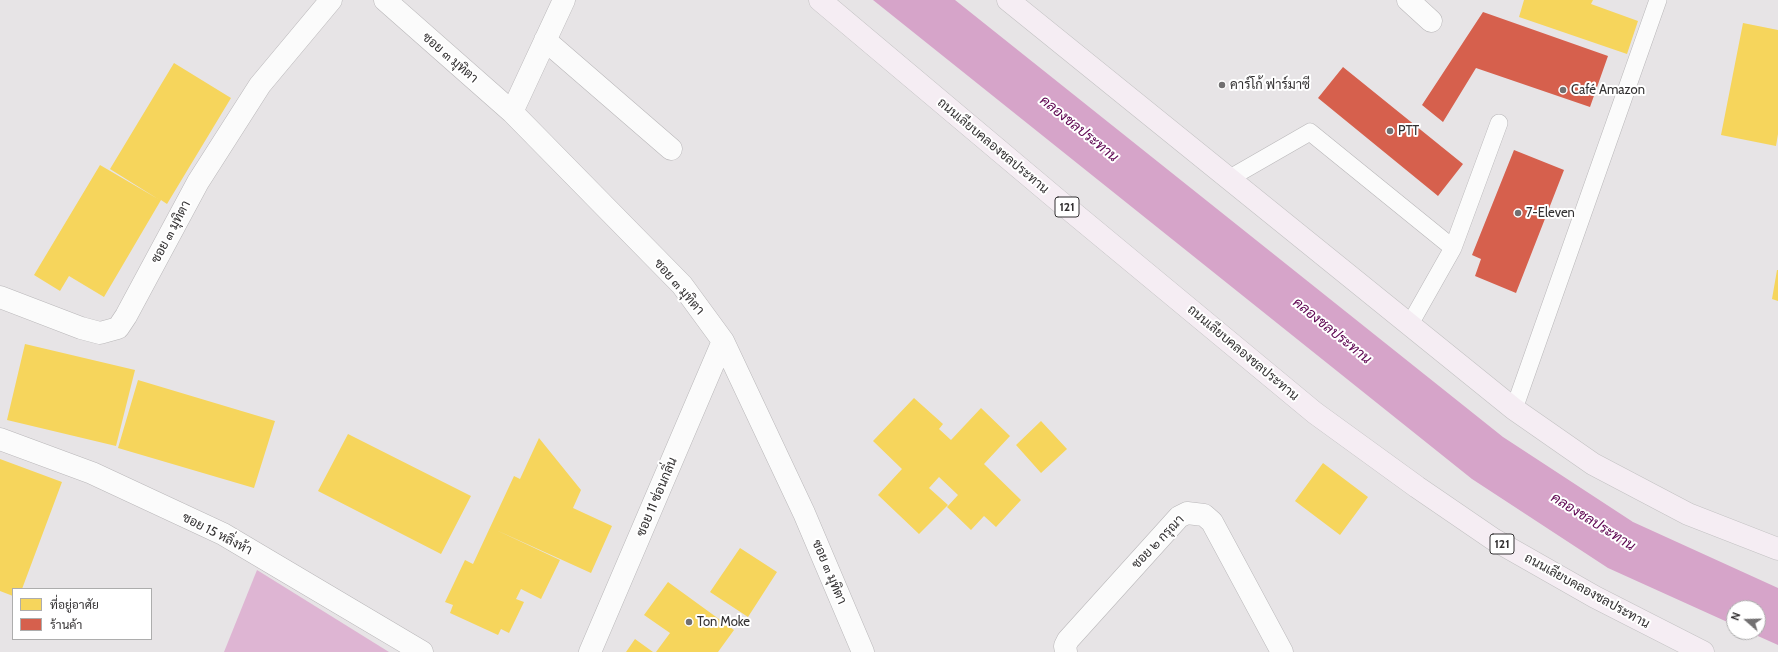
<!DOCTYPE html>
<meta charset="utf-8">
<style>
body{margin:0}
#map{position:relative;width:1778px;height:652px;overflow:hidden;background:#e7e4e6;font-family:Cabin,Sarabun,sans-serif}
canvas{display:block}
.legend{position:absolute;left:12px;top:588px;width:140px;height:52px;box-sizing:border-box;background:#fff;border:1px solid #adadad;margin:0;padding:5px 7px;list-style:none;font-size:12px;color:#333132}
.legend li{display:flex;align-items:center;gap:8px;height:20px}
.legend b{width:20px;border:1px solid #adadad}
.north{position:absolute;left:1726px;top:600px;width:40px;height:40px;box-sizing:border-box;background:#fff;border:1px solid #adadad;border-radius:50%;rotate:290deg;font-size:11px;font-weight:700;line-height:16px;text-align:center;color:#333132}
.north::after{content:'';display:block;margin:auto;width:14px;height:18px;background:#727071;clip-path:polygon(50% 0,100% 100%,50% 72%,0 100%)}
</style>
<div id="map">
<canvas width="1778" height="652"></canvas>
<ul class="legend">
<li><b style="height:11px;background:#f6d55c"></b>ที่อยู่อาศัย</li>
<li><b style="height:11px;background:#d6604d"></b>ร้านค้า</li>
</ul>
<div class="north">N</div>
</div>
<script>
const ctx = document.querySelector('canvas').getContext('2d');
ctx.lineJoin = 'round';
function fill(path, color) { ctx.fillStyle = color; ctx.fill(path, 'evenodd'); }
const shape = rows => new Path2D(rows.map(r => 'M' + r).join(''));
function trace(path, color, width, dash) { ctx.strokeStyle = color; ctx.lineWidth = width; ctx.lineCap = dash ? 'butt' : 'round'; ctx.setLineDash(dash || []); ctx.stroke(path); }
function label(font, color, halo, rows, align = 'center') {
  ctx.font = font + ' Cabin,Sarabun,sans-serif'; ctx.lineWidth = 4; ctx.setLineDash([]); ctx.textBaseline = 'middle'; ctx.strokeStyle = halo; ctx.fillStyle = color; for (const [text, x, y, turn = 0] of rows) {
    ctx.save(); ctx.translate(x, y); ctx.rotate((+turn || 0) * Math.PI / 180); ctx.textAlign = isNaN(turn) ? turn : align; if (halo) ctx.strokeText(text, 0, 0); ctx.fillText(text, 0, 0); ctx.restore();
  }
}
fill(shape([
 [257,570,389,652,224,652]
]), '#deb5d3');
fill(shape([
 [873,0,955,0,1503,437,1633,522,1778,588,1778,645,1749,632,1758,632,1758,608,1734,608,1734,625,1608,568,1472,479]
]), '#d6a4c9');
fill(shape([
 [1524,0,1593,0,1591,4,1638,21,1627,54,1519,17],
 [1743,23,1778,30,1778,134,1776,146,1721,135],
 [174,63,231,98,167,204,161,200,104,297,69,276,60,291,34,275,100,165,158,199,110,169],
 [1777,270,1778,270,1778,301,1772,299],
 [25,344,135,370,116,446,7,420],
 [138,380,275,421,254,488,118,448],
 [914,398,943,424,939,429,951,440,981,408,1010,436,984,464,1021,500,996,527,984,516,971,530,947,507,958,495,939,477,929,488,948,505,919,534,878,495,902,469,873,441],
 [1041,421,1067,449,1041,473,1016,445],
 [348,434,471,496,441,554,318,491],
 [539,438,581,490,573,508,612,526,591,573,496,530,560,560,541,599,521,589,516,599,524,602,509,633,501,629,498,635,450,613,453,605,445,602,465,560,473,564,514,476,520,479],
 [0,459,62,482,22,589,13,589,13,596,0,591],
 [1323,463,1368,497,1340,535,1295,501],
 [740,548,777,572,748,617,710,592],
 [668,582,734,630,718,652,656,652,670,633,644,615],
 [635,639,653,652,626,652]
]), '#f6d55c');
fill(shape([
 [1483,12,1608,56,1590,107,1476,68,1443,122,1422,105],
 [1343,67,1463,164,1438,196,1318,98],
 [1514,150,1564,170,1516,293,1475,276,1481,259,1472,255]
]), '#d6604d');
const service = shape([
 [1230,178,1310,132,1453,248,1410,324],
 [1453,248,1499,123],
 [1514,409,1658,0]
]);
const minor = shape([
 [385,0,512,112,682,285,723,341,804,513,863,652],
 [1408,0,1431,21],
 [545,40,671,149],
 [512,112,564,0],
 [0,297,81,328,100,333,118,328,126,316,198,182,260,85,331,0],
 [0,439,92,473,223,534,422,652],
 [590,652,723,341],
 [1066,652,1065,646,1068,640,1179,517,1187,513,1204,515,1212,522,1282,652]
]);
const primary = shape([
 [820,0,1059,201,1315,413,1417,487,1493,539,1595,597,1703,652],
 [1008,0,1514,409,1593,464,1688,514,1778,549]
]);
trace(service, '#b9b7b9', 18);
trace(minor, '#b9b7b9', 23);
trace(primary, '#c2c1c2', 23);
trace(service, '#fbfbfb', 17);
trace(minor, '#fbfbfb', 22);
trace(primary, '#f5edf3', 22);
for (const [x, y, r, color] of [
 [1222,85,4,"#727071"],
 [1563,90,4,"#727071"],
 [1390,131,4,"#727071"],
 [1518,213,4,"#727071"],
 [689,622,4,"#727071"]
]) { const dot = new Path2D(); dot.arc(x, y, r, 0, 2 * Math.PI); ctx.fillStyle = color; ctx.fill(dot); trace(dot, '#fff', 1.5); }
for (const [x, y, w] of [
 [1067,207,24],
 [1502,544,24]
]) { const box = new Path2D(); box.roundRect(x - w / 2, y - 10, w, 20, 3); ctx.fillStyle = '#fff'; ctx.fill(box); trace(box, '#333132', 1); }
label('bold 12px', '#333132', null, [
 ["121",1067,207],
 ["121",1502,544]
]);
label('13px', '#333132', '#fff', [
 ["ซอย ๓ มุทิตา",450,58,41],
 ["ถนนเลียบคลองชลประทาน",993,146,40],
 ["ซอย ๓ มุทิตา",171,232,-62],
 ["ซอย ๓ มุทิตา",679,287,49],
 ["ถนนเลียบคลองชลประทาน",1243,353,40],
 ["ซอย 11 ซ่อนกลิ่น",657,497,-67],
 ["ซอย 15 หลิ่งห้า",217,534,27],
 ["ซอย ๒ กรุณา",1158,542,-46],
 ["ซอย ๓ มุทิตา",829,572,67],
 ["ถนนเลียบคลองชลประทาน",1587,591,29]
]);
label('13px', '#333132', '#fff', [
 ["คาร์โก้ ฟาร์มาซี",1230,85],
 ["Café Amazon",1571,90],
 ["PTT",1398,131],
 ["7-Eleven",1526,213],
 ["Ton Moke",697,622]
], 'left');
label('italic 14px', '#5d0450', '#fff', [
 ["คลองชลประทาน",1079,129,39],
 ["คลองชลประทาน",1332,331,39],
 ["คลองชลประทาน",1593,522,32]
]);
</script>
